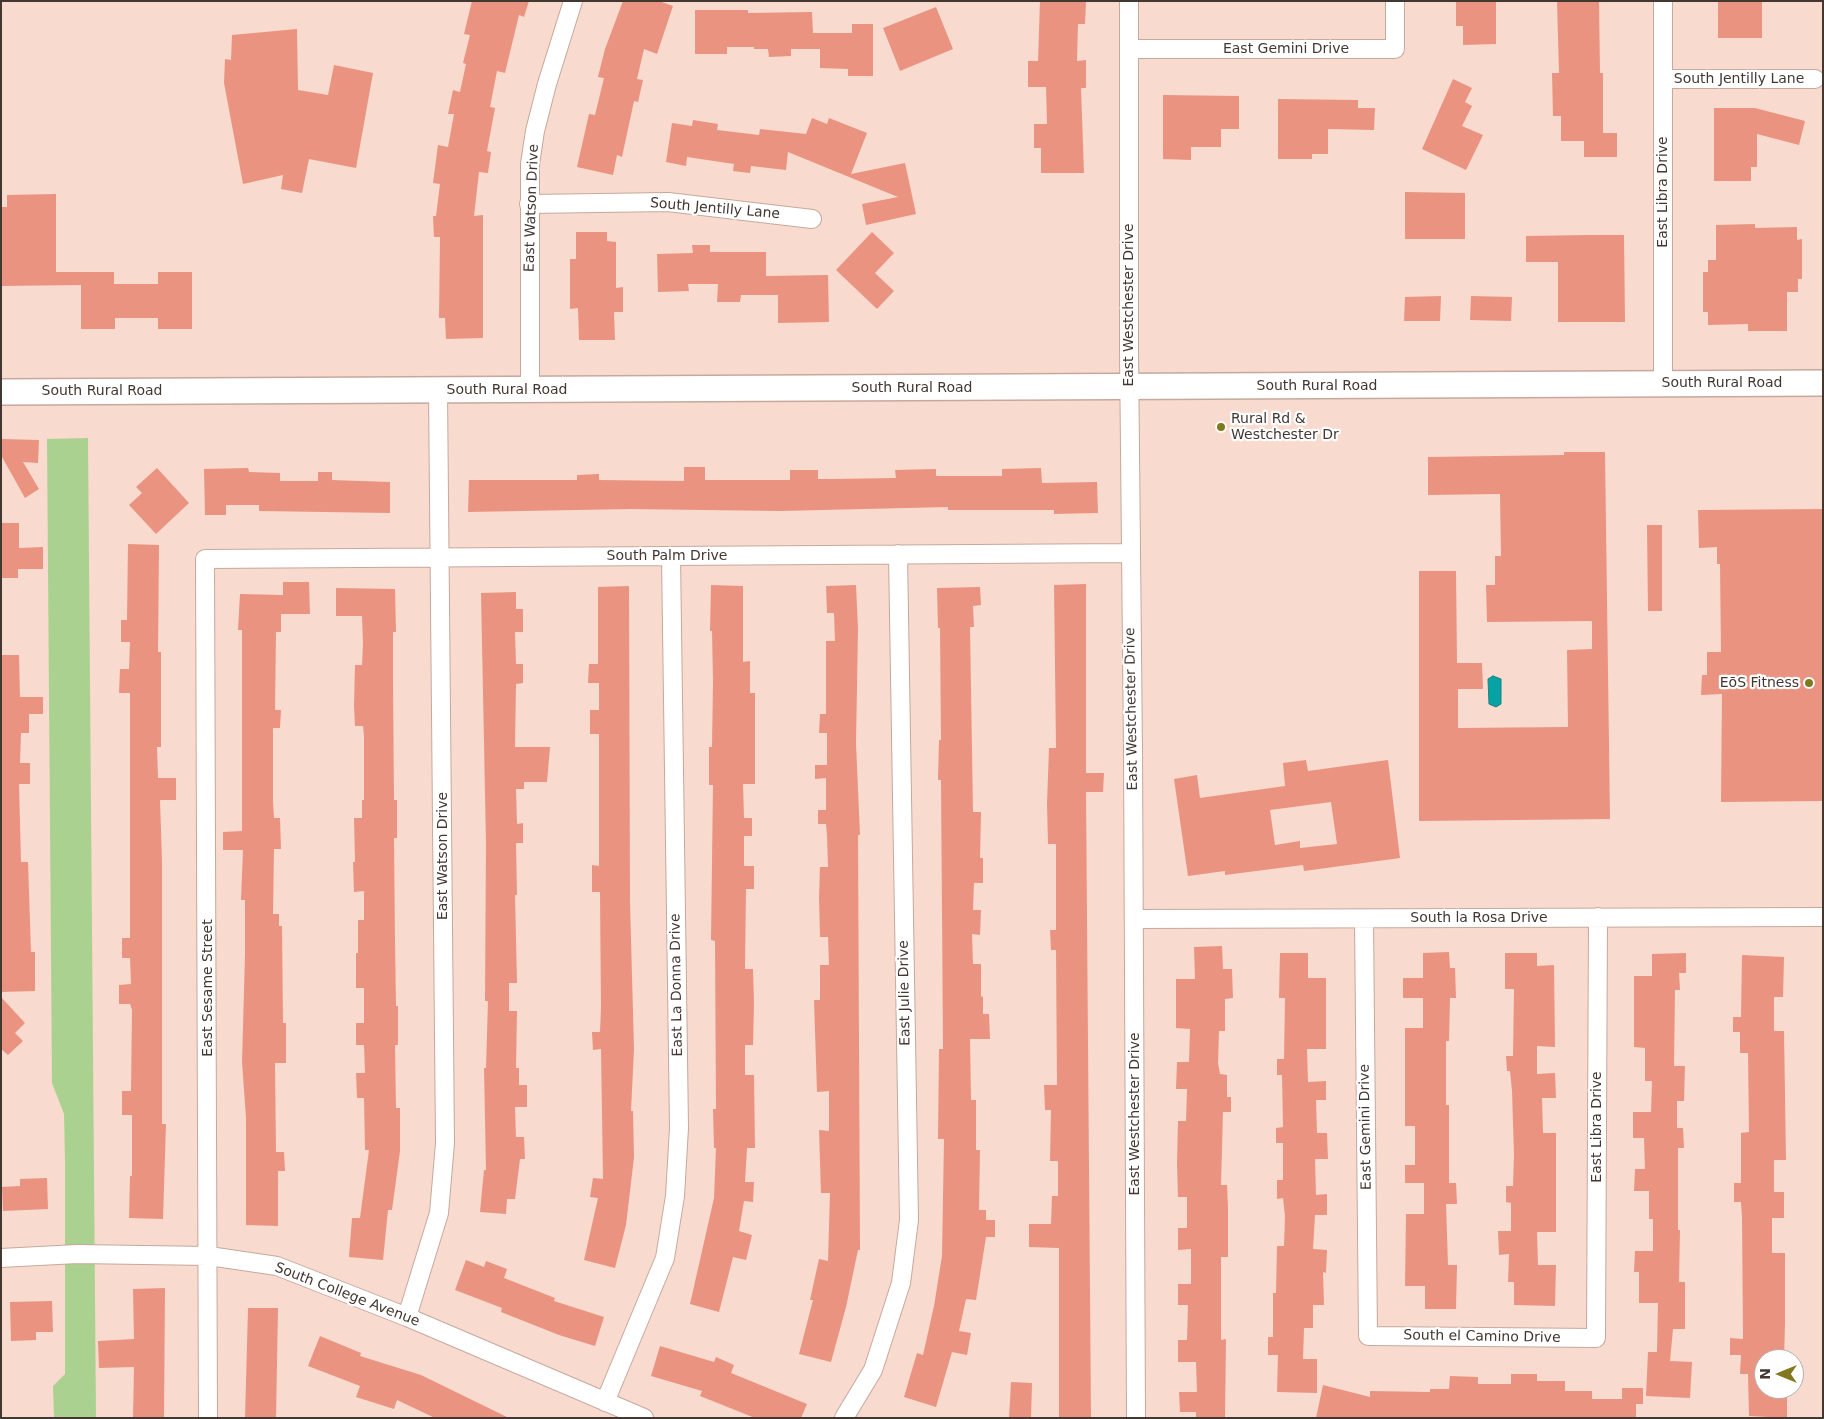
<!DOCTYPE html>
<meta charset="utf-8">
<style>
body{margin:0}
#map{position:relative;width:1824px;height:1419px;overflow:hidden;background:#f9dace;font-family:"DejaVu Sans",sans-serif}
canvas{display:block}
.frame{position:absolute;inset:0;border:2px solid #433732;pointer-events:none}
.north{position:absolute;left:1754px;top:1349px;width:50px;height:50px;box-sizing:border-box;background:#fff;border:1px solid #b4afad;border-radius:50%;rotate:270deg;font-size:14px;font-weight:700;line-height:20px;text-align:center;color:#433732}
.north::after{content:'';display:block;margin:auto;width:18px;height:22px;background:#82781d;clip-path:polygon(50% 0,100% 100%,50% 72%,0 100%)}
</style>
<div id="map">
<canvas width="1824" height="1419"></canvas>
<div class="frame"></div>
<div class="north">N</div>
</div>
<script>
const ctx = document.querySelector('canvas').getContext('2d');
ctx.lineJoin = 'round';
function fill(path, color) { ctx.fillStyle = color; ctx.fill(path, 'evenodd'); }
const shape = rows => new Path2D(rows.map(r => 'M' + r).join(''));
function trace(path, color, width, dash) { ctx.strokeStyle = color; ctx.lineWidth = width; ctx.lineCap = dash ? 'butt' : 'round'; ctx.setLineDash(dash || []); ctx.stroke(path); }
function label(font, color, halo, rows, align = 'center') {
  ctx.font = font + ' "DejaVu Sans",sans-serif'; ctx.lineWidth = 4.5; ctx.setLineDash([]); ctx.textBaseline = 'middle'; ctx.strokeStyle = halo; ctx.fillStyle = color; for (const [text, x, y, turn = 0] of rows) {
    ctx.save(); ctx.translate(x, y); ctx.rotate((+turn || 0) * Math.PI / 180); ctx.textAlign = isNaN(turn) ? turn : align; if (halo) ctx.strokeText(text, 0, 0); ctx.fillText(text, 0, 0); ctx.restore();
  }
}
fill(shape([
 [88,438,96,1418,54,1418,53,1386,65,1374,65,1161,64,1114,52,1083,47,439]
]), '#abd190');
const water = shape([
 [1493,676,1501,679,1501,704,1496,707,1489,704,1488,679,1493,676]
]);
fill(water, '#07a2a3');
trace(water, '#198281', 1);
fill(shape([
 [472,1,529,1,524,17,519,15,505,73,497,71,490,107,495,108,487,151,491,152,488,173,479,172,474,216,483,215,483,338,446,339,445,318,439,318,440,237,434,237,433,216,436,216,440,184,433,183,438,145,448,147,454,114,448,114,453,90,460,92,466,64,463,63,470,35,464,34],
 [623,1,659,1,673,6,657,54,644,49,637,79,643,80,638,102,634,101,622,157,617,155,613,175,577,167,589,114,595,115,604,78,598,77,605,49],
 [1040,1,1086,2,1085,24,1078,24,1077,61,1086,60,1086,88,1081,88,1084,173,1041,173,1041,148,1034,148,1034,124,1047,124,1046,87,1028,87,1028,61,1038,61],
 [1456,1,1496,1,1496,44,1463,45,1463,26,1456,26],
 [1557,1,1599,1,1600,73,1603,73,1603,133,1617,133,1617,157,1584,157,1584,141,1561,141,1561,116,1553,116,1552,73,1559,73],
 [1718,1,1762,1,1762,38,1718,38],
 [936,7,953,49,900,71,883,28],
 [695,10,748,10,748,13,812,12,813,33,852,33,852,24,873,24,873,76,848,76,848,69,820,68,820,49,791,49,791,56,769,57,768,49,754,49,754,47,727,47,727,54,695,54],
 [297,29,298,90,328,95,334,65,373,73,356,168,309,159,302,193,281,189,283,175,243,184,224,83,225,59,231,60,232,35],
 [1453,79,1472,88,1465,102,1472,106,1462,126,1483,135,1466,170,1422,149],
 [1163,95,1239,96,1239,129,1221,129,1221,147,1191,147,1191,160,1163,159],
 [1278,99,1358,100,1358,108,1375,108,1374,130,1328,129,1328,154,1312,154,1312,159,1278,159],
 [1714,108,1755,108,1805,121,1799,145,1757,134,1757,167,1751,167,1751,181,1714,181],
 [812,118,827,124,829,118,867,133,851,174,905,163,916,214,866,225,862,204,898,197,788,152,786,170,751,166,750,173,733,171,734,164,687,157,686,166,666,162,672,123,692,126,693,120,718,124,717,130,759,135,760,129,806,134],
 [1405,192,1465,193,1465,239,1405,239],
 [56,194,56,272,114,272,114,284,158,284,158,272,192,272,192,329,158,329,158,318,115,318,115,329,81,329,81,285,1,286,1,207,7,207,7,195],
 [1755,224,1755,228,1797,227,1797,240,1802,239,1802,279,1798,279,1798,292,1787,292,1787,331,1748,331,1748,324,1708,325,1708,312,1703,312,1703,272,1708,272,1708,260,1716,260,1716,225],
 [576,232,607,232,607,241,616,242,616,288,623,287,623,312,614,312,615,340,579,340,578,308,570,309,570,259,576,259],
 [872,232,894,253,875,273,894,291,877,309,836,270],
 [1587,235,1624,235,1625,322,1558,322,1558,262,1526,262,1526,236],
 [692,245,710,245,710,252,766,252,766,276,828,275,829,322,778,323,778,295,741,295,740,302,717,302,718,284,688,284,689,291,658,292,657,254,693,253],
 [1441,296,1440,321,1404,321,1405,297],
 [1471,296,1512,297,1511,321,1470,320],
 [2,439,39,440,38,463,23,462,39,489,25,498,2,457],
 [1564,452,1605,452,1610,819,1419,821,1419,571,1456,571,1457,663,1482,663,1483,689,1458,689,1458,728,1568,727,1567,650,1592,649,1592,621,1487,622,1486,585,1495,585,1495,556,1501,556,1500,494,1428,495,1428,457,1564,455],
 [684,467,705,467,705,480,790,480,790,470,818,470,818,479,832,479,896,478,895,470,936,469,936,476,1002,476,1002,469,1041,468,1042,483,1097,482,1098,513,1054,514,1054,510,948,510,948,507,780,511,630,509,468,512,469,480,577,480,577,475,599,474,599,480,684,481],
 [157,468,189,503,156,534,129,505,142,493,136,487],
 [248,468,249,472,280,473,280,481,318,481,318,472,332,472,332,480,390,482,390,513,259,511,259,505,226,505,226,515,205,515,204,469],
 [1823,509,1823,801,1721,802,1722,694,1701,695,1702,675,1707,675,1707,652,1721,652,1720,564,1717,564,1717,547,1699,548,1698,510],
 [1,523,19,523,19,548,43,547,43,569,18,569,18,578,1,578],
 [1647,525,1662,525,1662,611,1648,611],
 [128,544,159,545,158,652,161,652,161,747,157,747,158,778,176,778,176,800,160,800,162,861,162,1124,166,1124,163,1219,129,1218,130,1176,132,1176,132,1115,122,1115,122,1091,131,1091,132,1010,130,1004,119,1004,119,985,131,984,130,958,122,958,122,938,130,938,130,693,119,693,120,669,129,669,130,642,121,642,121,620,127,620],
 [283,582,309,582,310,614,281,614,281,632,276,632,275,710,281,710,280,728,273,728,273,802,274,818,280,818,281,849,274,849,273,914,279,914,279,926,282,926,283,1023,286,1023,286,1063,275,1063,276,1152,284,1152,285,1171,278,1171,278,1226,246,1225,246,1118,242,1062,245,955,245,900,241,900,243,850,223,850,223,832,242,831,242,630,238,630,240,594,283,595],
 [1086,584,1086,773,1104,773,1103,792,1086,792,1091,1418,1059,1418,1059,1248,1029,1247,1029,1224,1051,1224,1052,1196,1058,1196,1058,1161,1050,1161,1051,1110,1045,1110,1044,1085,1057,1085,1056,950,1051,950,1050,930,1056,930,1056,844,1048,844,1047,804,1049,748,1056,748,1054,585],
 [711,585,743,586,743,662,750,661,750,693,755,693,755,784,743,784,744,818,752,818,752,836,744,836,744,866,754,866,754,889,746,889,745,969,753,969,754,1003,753,1045,745,1045,745,1075,754,1075,755,1148,747,1148,745,1182,754,1182,753,1202,744,1201,739,1231,752,1235,746,1260,733,1257,719,1312,690,1304,714,1198,716,1148,714,1148,713,1109,716,1109,715,941,711,940,713,785,709,785,709,747,712,747,713,682,712,631,710,631],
 [856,585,858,629,856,743,860,835,858,835,860,1250,858,1250,846,1307,831,1362,799,1354,813,1300,810,1300,819,1259,828,1261,830,1193,821,1193,819,1130,829,1131,829,1091,817,1092,814,1000,820,1000,820,965,829,965,828,937,820,937,819,897,820,867,828,867,827,836,826,824,818,824,818,810,826,810,826,778,815,779,815,765,827,765,827,733,819,733,820,714,826,714,826,641,835,641,834,613,827,613,826,586],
 [629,586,630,902,634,1049,631,1111,633,1111,634,1157,626,1225,615,1268,584,1260,598,1198,590,1197,593,1178,603,1179,601,1049,593,1050,592,1032,600,1032,601,1008,600,892,592,892,592,865,599,866,599,734,590,734,590,710,599,710,599,683,588,683,589,664,598,664,598,587],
 [980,587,981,605,973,606,974,627,970,627,973,812,981,812,980,858,983,858,983,883,974,883,973,910,981,910,980,935,972,934,973,964,981,964,981,997,983,996,983,1014,989,1014,990,1039,970,1039,971,1100,976,1100,976,1150,980,1150,979,1210,986,1210,986,1220,995,1220,995,1237,986,1237,976,1300,966,1299,959,1331,971,1333,967,1355,952,1352,936,1407,904,1397,917,1353,923,1355,934,1306,942,1256,944,1139,938,1139,939,1049,943,1049,941,780,938,780,939,740,941,740,940,628,938,628,937,588],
 [336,588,395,589,396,632,393,632,393,684,394,800,397,800,397,838,394,838,395,942,396,1006,398,1006,398,1045,395,1045,396,1108,400,1108,400,1151,392,1210,388,1210,383,1260,349,1257,352,1218,360,1218,369,1150,365,1150,364,1098,357,1098,356,1073,365,1073,364,1045,356,1045,356,1023,364,1023,364,988,356,988,356,953,358,953,358,920,364,920,364,891,354,892,353,862,355,862,354,818,362,818,362,800,364,800,364,736,363,726,355,726,354,706,355,665,362,665,363,643,362,616,336,616],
 [516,592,516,609,523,609,523,632,515,632,516,664,523,664,523,683,516,684,515,747,550,747,547,782,524,782,524,789,516,789,517,824,523,823,523,843,516,843,517,895,515,895,517,983,509,983,509,1011,517,1011,516,1068,519,1068,519,1085,527,1085,527,1107,515,1107,516,1137,524,1137,525,1159,520,1159,515,1199,507,1199,506,1214,480,1212,484,1170,486,1170,484,1068,486,1068,488,1001,485,1001,486,843,481,593],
 [1,655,19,655,20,697,43,697,43,714,29,714,29,733,21,733,20,763,30,763,30,784,19,784,21,862,28,862,31,952,35,952,35,991,1,992],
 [1306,760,1308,771,1388,760,1400,858,1304,871,1303,865,1225,875,1225,871,1188,876,1174,779,1197,775,1200,798,1285,786,1283,763],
 [1331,802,1337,844,1300,848,1300,841,1275,845,1270,810],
 [1222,946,1223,969,1232,969,1233,998,1225,999,1225,1031,1219,1031,1218,1063,1220,1074,1227,1075,1227,1097,1231,1097,1231,1112,1223,1112,1221,1185,1227,1185,1228,1207,1228,1257,1221,1257,1221,1340,1226,1339,1225,1418,1196,1418,1196,1412,1180,1412,1179,1392,1197,1392,1196,1362,1178,1362,1178,1340,1187,1340,1188,1305,1178,1305,1178,1284,1191,1284,1191,1249,1178,1250,1178,1228,1187,1228,1187,1197,1178,1197,1177,1163,1178,1121,1186,1121,1187,1089,1176,1089,1177,1062,1189,1062,1190,1029,1176,1028,1176,979,1195,979,1194,947],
 [1449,952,1450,968,1455,968,1456,998,1450,998,1449,1041,1446,1041,1446,1105,1449,1105,1449,1183,1456,1183,1457,1204,1446,1204,1448,1265,1457,1265,1456,1309,1425,1309,1425,1286,1405,1286,1406,1214,1424,1214,1424,1183,1405,1183,1405,1165,1415,1165,1415,1126,1405,1126,1405,1028,1423,1028,1423,998,1403,998,1403,978,1423,978,1423,953],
 [1280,953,1308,953,1308,978,1326,978,1326,1049,1307,1049,1308,1082,1326,1081,1326,1100,1316,1100,1317,1133,1327,1133,1328,1159,1315,1159,1316,1195,1327,1194,1327,1215,1315,1215,1313,1249,1327,1250,1326,1273,1323,1272,1324,1305,1313,1305,1313,1328,1304,1328,1303,1359,1317,1359,1317,1393,1277,1392,1278,1355,1268,1355,1268,1337,1273,1337,1273,1293,1276,1293,1277,1246,1284,1246,1285,1216,1283,1198,1277,1199,1277,1180,1283,1180,1283,1143,1276,1143,1276,1128,1283,1127,1282,1075,1277,1075,1277,1059,1284,1059,1285,998,1279,998],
 [1505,953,1537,953,1537,966,1554,965,1555,1047,1537,1046,1537,1074,1555,1073,1556,1098,1542,1098,1543,1133,1556,1133,1556,1232,1537,1232,1538,1265,1556,1265,1555,1306,1514,1305,1514,1282,1508,1282,1509,1254,1499,1255,1498,1231,1511,1231,1511,1203,1506,1202,1506,1186,1513,1186,1514,1155,1512,1091,1510,1071,1507,1071,1506,1056,1513,1056,1514,989,1505,989],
 [1686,953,1686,973,1679,973,1680,990,1675,990,1674,1066,1685,1066,1684,1101,1677,1101,1677,1128,1683,1128,1684,1148,1678,1148,1678,1230,1680,1230,1679,1282,1685,1282,1685,1329,1673,1329,1670,1361,1692,1362,1690,1398,1646,1396,1648,1352,1657,1352,1658,1303,1639,1303,1639,1272,1634,1272,1635,1251,1653,1251,1653,1219,1649,1219,1649,1191,1634,1191,1635,1169,1645,1169,1644,1138,1633,1138,1633,1112,1651,1112,1652,1081,1645,1081,1645,1048,1634,1047,1634,976,1652,976,1652,954],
 [1742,955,1784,957,1783,997,1774,997,1774,1031,1784,1031,1786,1160,1774,1160,1774,1192,1784,1192,1784,1218,1772,1218,1772,1253,1785,1253,1785,1323,1784,1359,1764,1359,1764,1389,1787,1389,1787,1418,1749,1416,1748,1374,1740,1374,1741,1355,1730,1355,1730,1338,1743,1339,1742,1218,1741,1202,1734,1202,1734,1183,1741,1183,1741,1133,1749,1132,1748,1053,1740,1053,1740,1032,1733,1032,1733,1017,1741,1017],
 [1,997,25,1023,15,1033,23,1041,8,1055,1,1049],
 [47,1178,48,1209,3,1211,2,1187,20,1186,20,1179],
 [466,1260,484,1267,486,1261,507,1269,504,1278,555,1298,554,1301,604,1317,595,1346,559,1335,501,1312,502,1308,455,1290],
 [165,1288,164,1418,133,1418,134,1367,99,1368,98,1341,134,1339,133,1289],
 [52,1301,53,1332,36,1332,36,1340,11,1341,10,1302],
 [248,1308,278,1308,276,1418,245,1418],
 [320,1336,361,1353,360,1356,421,1375,509,1418,435,1418,397,1400,394,1409,356,1397,360,1386,308,1366],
 [660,1346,714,1362,716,1357,734,1365,731,1373,807,1404,801,1418,755,1418,700,1396,702,1391,651,1376],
 [1511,1374,1537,1374,1537,1381,1565,1381,1565,1391,1592,1391,1592,1399,1622,1399,1622,1388,1643,1388,1643,1404,1636,1404,1636,1418,1316,1418,1323,1385,1370,1397,1370,1391,1430,1392,1430,1389,1449,1389,1450,1376,1478,1377,1478,1384,1511,1384],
 [1011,1382,1032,1383,1031,1418,1009,1418]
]), '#ea9381');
const minor = shape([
 [1129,1,1129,350,1133,749,1136,1418],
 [1663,1,1663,384],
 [1129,49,1395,49,1395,1],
 [1663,79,1815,79],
 [529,204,668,202,812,219],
 [530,390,530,164,535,131,547,84,573,1],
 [1134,919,1823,917],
 [1364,919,1368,1336,1596,1338,1598,917],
 [1,1258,77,1254,209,1256,277,1266,407,1317,644,1418],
 [407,1317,439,1213,445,1143,438,390],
 [605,1402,665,1258,675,1196,679,1128,671,556],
 [208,1418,205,559,1130,553],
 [844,1418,873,1370,901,1283,909,1220,898,554]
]);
const secondary = shape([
 [1,392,1823,383]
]);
trace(minor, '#c6a89d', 20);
trace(secondary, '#c6a89d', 28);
trace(minor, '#fff', 18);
trace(secondary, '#fff', 25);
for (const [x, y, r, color] of [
 [1221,427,5,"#82781d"],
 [1809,683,5,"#82781d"]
]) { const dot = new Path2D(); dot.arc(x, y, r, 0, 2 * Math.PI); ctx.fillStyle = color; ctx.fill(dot); trace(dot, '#fff', 2); }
label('14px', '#433732', '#fff', [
 ["East Gemini Drive",1286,49],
 ["South Jentilly Lane",1739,79],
 ["East Libra Drive",1663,192,-90],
 ["East Watson Drive",532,208,-88],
 ["South Jentilly Lane",715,209,5],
 ["East Westchester Drive",1129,305,-90],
 ["South Rural Road",1722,383],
 ["South Rural Road",1317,386],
 ["South Rural Road",912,388],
 ["South Rural Road",507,390],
 ["South Rural Road",102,391],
 ["South Palm Drive",667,556],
 ["East Westchester Drive",1132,709,-91],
 ["East Watson Drive",443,856,-90],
 ["South la Rosa Drive",1479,918],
 ["East La Donna Drive",677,985,-91],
 ["East Sesame Street",208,988,-90],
 ["East Julie Drive",905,993,-91],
 ["East Westchester Drive",1135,1114,-90],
 ["East Gemini Drive",1366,1127,-91],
 ["East Libra Drive",1597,1127,-90],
 ["South College Avenue",347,1295,21],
 ["South el Camino Drive",1482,1337,1]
]);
label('14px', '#433732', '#fff', [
 ["Rural Rd &",1231,419],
 ["Westchester Dr",1231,435],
 ["EōS Fitness",1799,683,"right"]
], 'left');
</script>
